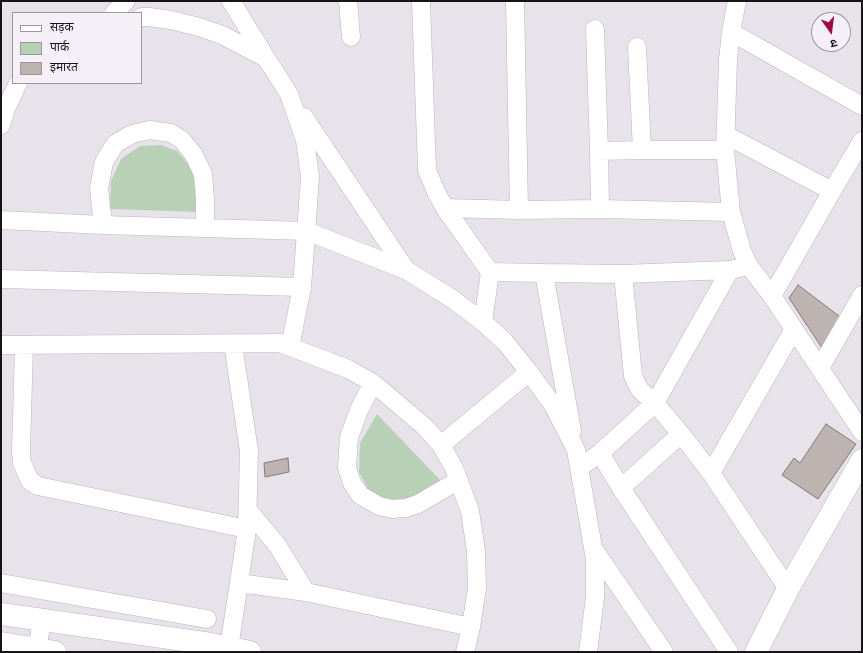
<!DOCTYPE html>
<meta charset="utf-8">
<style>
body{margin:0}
#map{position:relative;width:863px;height:653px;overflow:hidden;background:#e8e2ea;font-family:"Sofia Sans Condensed","Noto Sans Devanagari",sans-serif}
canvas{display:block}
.frame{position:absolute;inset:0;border:2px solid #161417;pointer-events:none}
.legend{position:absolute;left:12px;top:12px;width:130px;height:72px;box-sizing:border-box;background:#f5eff7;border:1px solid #9c979d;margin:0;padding:5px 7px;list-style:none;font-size:12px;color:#161417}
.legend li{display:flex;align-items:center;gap:8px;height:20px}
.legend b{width:20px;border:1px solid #9c979d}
.north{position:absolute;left:811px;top:12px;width:40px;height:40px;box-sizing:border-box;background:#f5eff7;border:1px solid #9c979d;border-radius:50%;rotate:166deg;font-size:11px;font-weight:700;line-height:16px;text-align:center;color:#161417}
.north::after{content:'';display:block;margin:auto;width:14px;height:18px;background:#a10645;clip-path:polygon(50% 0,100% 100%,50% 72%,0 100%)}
</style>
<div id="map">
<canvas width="863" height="653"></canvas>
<div class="frame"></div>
<ul class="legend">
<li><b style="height:5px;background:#fff"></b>सड़क</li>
<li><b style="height:11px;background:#b8d1b6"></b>पार्क</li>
<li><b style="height:11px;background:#bdb3b1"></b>इमारत</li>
</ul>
<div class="north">उ</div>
</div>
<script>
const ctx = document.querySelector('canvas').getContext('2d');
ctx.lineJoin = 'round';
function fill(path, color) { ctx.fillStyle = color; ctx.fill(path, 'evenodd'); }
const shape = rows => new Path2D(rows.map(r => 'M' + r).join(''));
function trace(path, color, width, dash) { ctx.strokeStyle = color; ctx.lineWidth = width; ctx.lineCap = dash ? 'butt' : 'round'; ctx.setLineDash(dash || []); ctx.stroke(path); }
fill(shape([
 [161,145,177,151,189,165,198,186,198,212,110,209,111,181,121,159,140,146],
 [377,414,441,481,421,499,389,503,371,495,359,472,360,443]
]), '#b8d1b6');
const building = shape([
 [798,285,843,319,822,348,789,298,798,285],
 [826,424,856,444,818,499,782,475,794,458,800,463,826,424],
 [288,458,289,472,265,477,264,463,288,458]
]);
fill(building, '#bdb3b1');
trace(building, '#847a78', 1);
const minor = shape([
 [231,1,266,58],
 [348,1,351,37],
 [421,1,427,170,437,194,445,208,519,210,600,209,731,212],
 [515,1,519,210],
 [737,1,731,32,728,60,725,150,731,212,742,251,749,266,772,296,862,432],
 [114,13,126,1],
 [141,17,149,17,171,20,199,27,222,35,266,58,289,94,305,140,310,177,302,287,290,347],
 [595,29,599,151,642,150],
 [731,32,862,106],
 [637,47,642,150,725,150],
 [304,117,406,270],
 [1,125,6,109,18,83],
 [726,135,832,191],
 [599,151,600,209],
 [445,208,490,272],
 [1,220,103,225,306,231,406,270,451,298,483,322,505,342,529,372,553,405,576,450,595,559,595,597,588,652],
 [103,225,99,188,104,162,115,144,132,134,150,130,171,133,182,140,194,155,203,174,205,199,205,228],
 [1,279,302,287],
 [772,296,832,191,862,141],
 [483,322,490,272,544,273],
 [1,345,280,343,348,369,373,383,425,427,441,445,454,468,470,511,476,551,477,588,471,627,465,652],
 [24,345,21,451,22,463,30,481,38,486,247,529],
 [820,368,862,295],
 [373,383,359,410,349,437,347,468,352,483,360,495,379,506,392,509,406,508,418,504,459,480],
 [572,431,544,273,623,274,730,270,749,266],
 [681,434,655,403,730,270],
 [441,445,529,372],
 [600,453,655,403,640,390,633,376,623,274],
 [579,468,600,453,621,488,729,652],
 [711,473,794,329],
 [621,488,681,434,711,473,788,589],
 [248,510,277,545,306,592],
 [593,548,664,652],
 [1,583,207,619],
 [239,583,306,592,471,627],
 [229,648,247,529,249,451,233,344],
 [37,652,42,619]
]);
const tertiary = shape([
 [1,614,211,644,250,652],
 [1,643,55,652],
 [756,652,788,589,862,460]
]);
trace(minor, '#bab5bc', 19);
trace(tertiary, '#bab5bc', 23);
trace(minor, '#fff', 18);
trace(tertiary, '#fff', 22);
</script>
